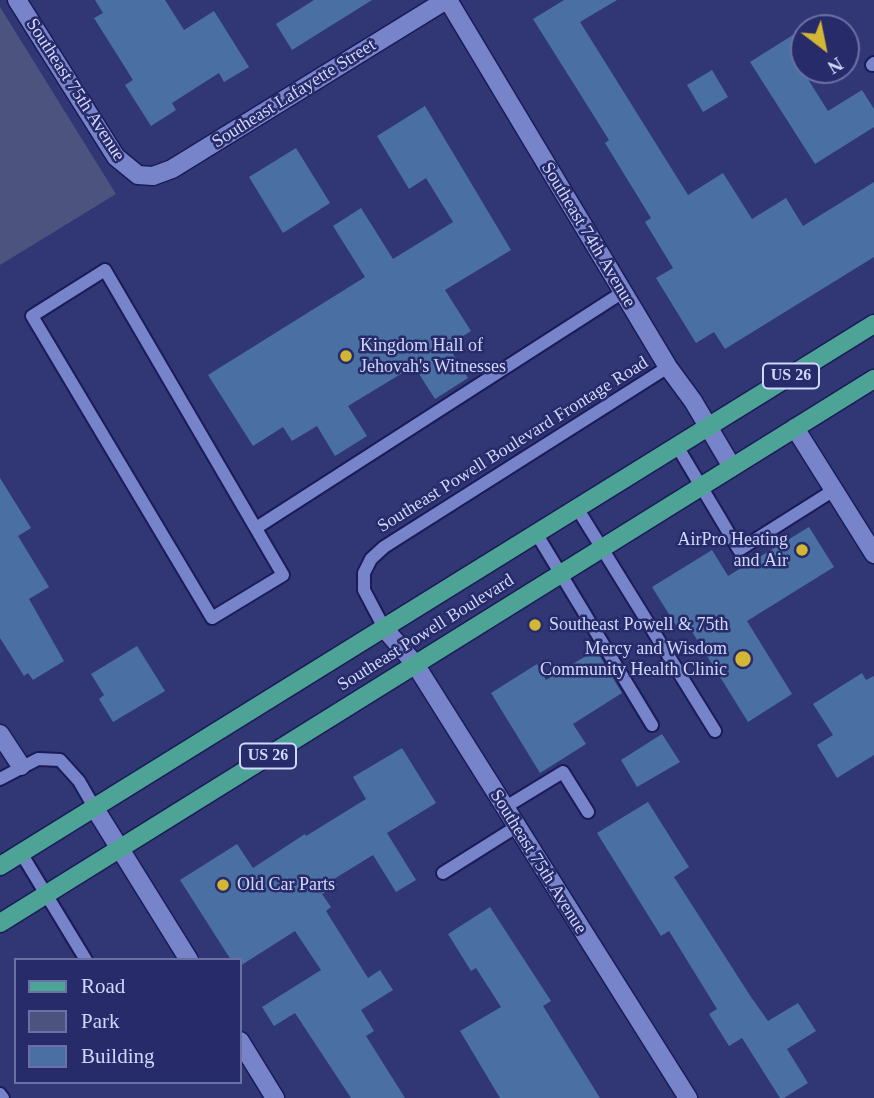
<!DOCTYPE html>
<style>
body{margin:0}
#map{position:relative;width:874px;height:1098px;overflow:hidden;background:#313675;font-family:Georgia,serif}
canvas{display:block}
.legend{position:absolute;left:14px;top:958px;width:228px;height:126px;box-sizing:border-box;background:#272b69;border:2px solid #6b70a5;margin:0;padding:9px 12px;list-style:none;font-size:21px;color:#d0d8fe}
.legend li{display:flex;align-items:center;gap:14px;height:35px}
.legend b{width:35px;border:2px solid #6b70a5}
.north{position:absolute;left:790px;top:14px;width:70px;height:70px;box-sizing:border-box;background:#272b69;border:2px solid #6b70a5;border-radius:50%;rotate:148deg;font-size:19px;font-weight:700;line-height:28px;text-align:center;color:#d0d8fe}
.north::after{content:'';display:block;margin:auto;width:24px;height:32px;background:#d3b635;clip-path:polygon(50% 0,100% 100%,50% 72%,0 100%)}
</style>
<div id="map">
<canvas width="874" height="1098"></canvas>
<ul class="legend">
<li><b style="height:9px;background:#4da395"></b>Road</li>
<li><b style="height:19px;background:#4b537e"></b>Park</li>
<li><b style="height:19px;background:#4a70a3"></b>Building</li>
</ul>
<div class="north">N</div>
</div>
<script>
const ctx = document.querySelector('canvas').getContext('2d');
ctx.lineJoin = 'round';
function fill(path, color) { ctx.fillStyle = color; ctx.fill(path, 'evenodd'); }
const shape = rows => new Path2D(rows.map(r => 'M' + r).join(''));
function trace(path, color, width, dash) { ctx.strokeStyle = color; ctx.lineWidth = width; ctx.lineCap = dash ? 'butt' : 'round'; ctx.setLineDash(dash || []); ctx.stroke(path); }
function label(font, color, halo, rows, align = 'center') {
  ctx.font = font + ' Georgia,serif'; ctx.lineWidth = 5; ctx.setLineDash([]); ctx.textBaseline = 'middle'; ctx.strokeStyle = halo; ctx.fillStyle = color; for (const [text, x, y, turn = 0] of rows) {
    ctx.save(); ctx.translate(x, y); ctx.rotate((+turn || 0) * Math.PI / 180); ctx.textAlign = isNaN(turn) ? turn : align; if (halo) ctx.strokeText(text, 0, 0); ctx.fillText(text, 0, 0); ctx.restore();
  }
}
fill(shape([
 [0,7,116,194,0,265]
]), '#4b537e');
fill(shape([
 [95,0,165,0,184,30,214,11,249,67,224,82,219,73,172,103,176,110,151,126,125,85,133,80,94,18,103,13],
 [314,0,372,0,292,50,276,24],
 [564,0,617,0,580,22,688,195,723,173,752,219,786,198,803,226,874,182,874,257,725,349,714,332,696,343,656,278,673,268,645,222,651,218,605,143,609,140,533,19],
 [804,28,804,70,809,70,804,73,828,111,862,90,874,109,874,127,815,164,750,62],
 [712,70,728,97,703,112,687,85],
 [425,106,511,250,445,290,471,331,448,346,468,378,435,399,414,366,348,406,367,436,335,456,317,426,292,441,283,427,253,446,208,375,365,277,333,226,361,208,393,259,453,222,426,178,409,189,377,136],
 [296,148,330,203,283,233,249,177],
 [0,478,31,528,18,536,49,587,29,599,64,661,33,680,28,673,24,676,0,638],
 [809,527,834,567,747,621,792,694,748,722,686,622,677,627,652,587,712,550,728,576],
 [137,646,165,691,113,722,99,699,104,695,91,674],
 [596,650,622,693,573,724,586,744,540,773,491,693,537,664,546,680],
 [862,673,866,680,874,676,874,755,837,778,817,745,833,735,813,704],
 [662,734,680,762,637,787,621,760],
 [402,748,436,803,387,833,416,880,396,892,373,855,334,879,337,885,322,894,331,907,326,911,368,978,380,970,393,990,361,1010,374,1031,366,1036,405,1098,351,1098,295,1013,274,1026,262,1007,321,970,295,931,240,966,240,960,231,960,180,880,237,844,253,868,305,834,306,836,366,799,353,777],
 [648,802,689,867,674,877,751,997,768,1021,798,1003,816,1031,787,1049,808,1083,784,1098,780,1098,742,1038,729,1046,709,1014,717,1009,669,931,661,936,597,833],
 [490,907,551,1001,543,1006,600,1098,500,1098,460,1031,501,1007,476,968,471,971,448,934]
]), '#4a70a3');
const service = shape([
 [872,65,874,63],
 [105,270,283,575,212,618,32,316,105,270],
 [677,446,739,550,834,490],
 [577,508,715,731],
 [256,528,623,292],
 [536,533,652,725],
 [384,628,364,590,364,573,371,559,384,547,668,367],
 [0,779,38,759,60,760,79,781,94,807],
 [504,808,563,772,588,812],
 [21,853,86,960],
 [443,873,516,827],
 [0,1094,3,1098]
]);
const minor = shape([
 [17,0,116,157,138,175,153,176,172,169,446,0],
 [448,0,668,367,693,401,732,467],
 [795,428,874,554],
 [384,628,415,664,688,1098],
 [0,734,21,766],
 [94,807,189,960],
 [240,1041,275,1098]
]);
const primary = shape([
 [0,866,874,324],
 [0,923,874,379]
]);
trace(service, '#1a1b57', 16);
trace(minor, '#1a1b57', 21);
trace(primary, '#1a1b57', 21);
trace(service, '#7884ca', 12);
trace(minor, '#7884ca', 18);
trace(primary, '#4da395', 18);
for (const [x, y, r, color] of [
 [346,356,7,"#d3b635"],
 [802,550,7,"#d3b635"],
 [535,625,7,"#d3b635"],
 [743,659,9,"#d3b635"],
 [223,885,7,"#d3b635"]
]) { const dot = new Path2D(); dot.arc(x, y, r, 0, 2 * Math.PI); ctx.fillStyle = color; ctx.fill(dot); trace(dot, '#272b69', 2.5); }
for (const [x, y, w] of [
 [791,376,56],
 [268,756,56]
]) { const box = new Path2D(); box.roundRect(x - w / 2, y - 12.5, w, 25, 5); ctx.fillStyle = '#272b69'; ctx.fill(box); trace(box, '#d0d8fe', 2); }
label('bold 16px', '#d0d8fe', null, [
 ["US 26",791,376],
 ["US 26",268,756]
]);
label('18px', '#d0d8fe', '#272b69', [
 ["Southeast 75th Avenue",75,90,57],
 ["Southeast Lafayette Street",294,94,-32],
 ["Southeast 74th Avenue",588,235,59],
 ["Southeast Powell Boulevard Frontage Road",513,445,-32],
 ["Southeast Powell Boulevard",426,633,-32],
 ["Southeast 75th Avenue",538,862,58]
]);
label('18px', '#d0d8fe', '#272b69', [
 ["Kingdom Hall of",360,346],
 ["Jehovah's Witnesses",360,367],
 ["AirPro Heating",788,540,"right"],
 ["and Air",788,561,"right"],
 ["Southeast Powell & 75th",549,625],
 ["Mercy and Wisdom",727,649,"right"],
 ["Community Health Clinic",727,670,"right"],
 ["Old Car Parts",237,885]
], 'left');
</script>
